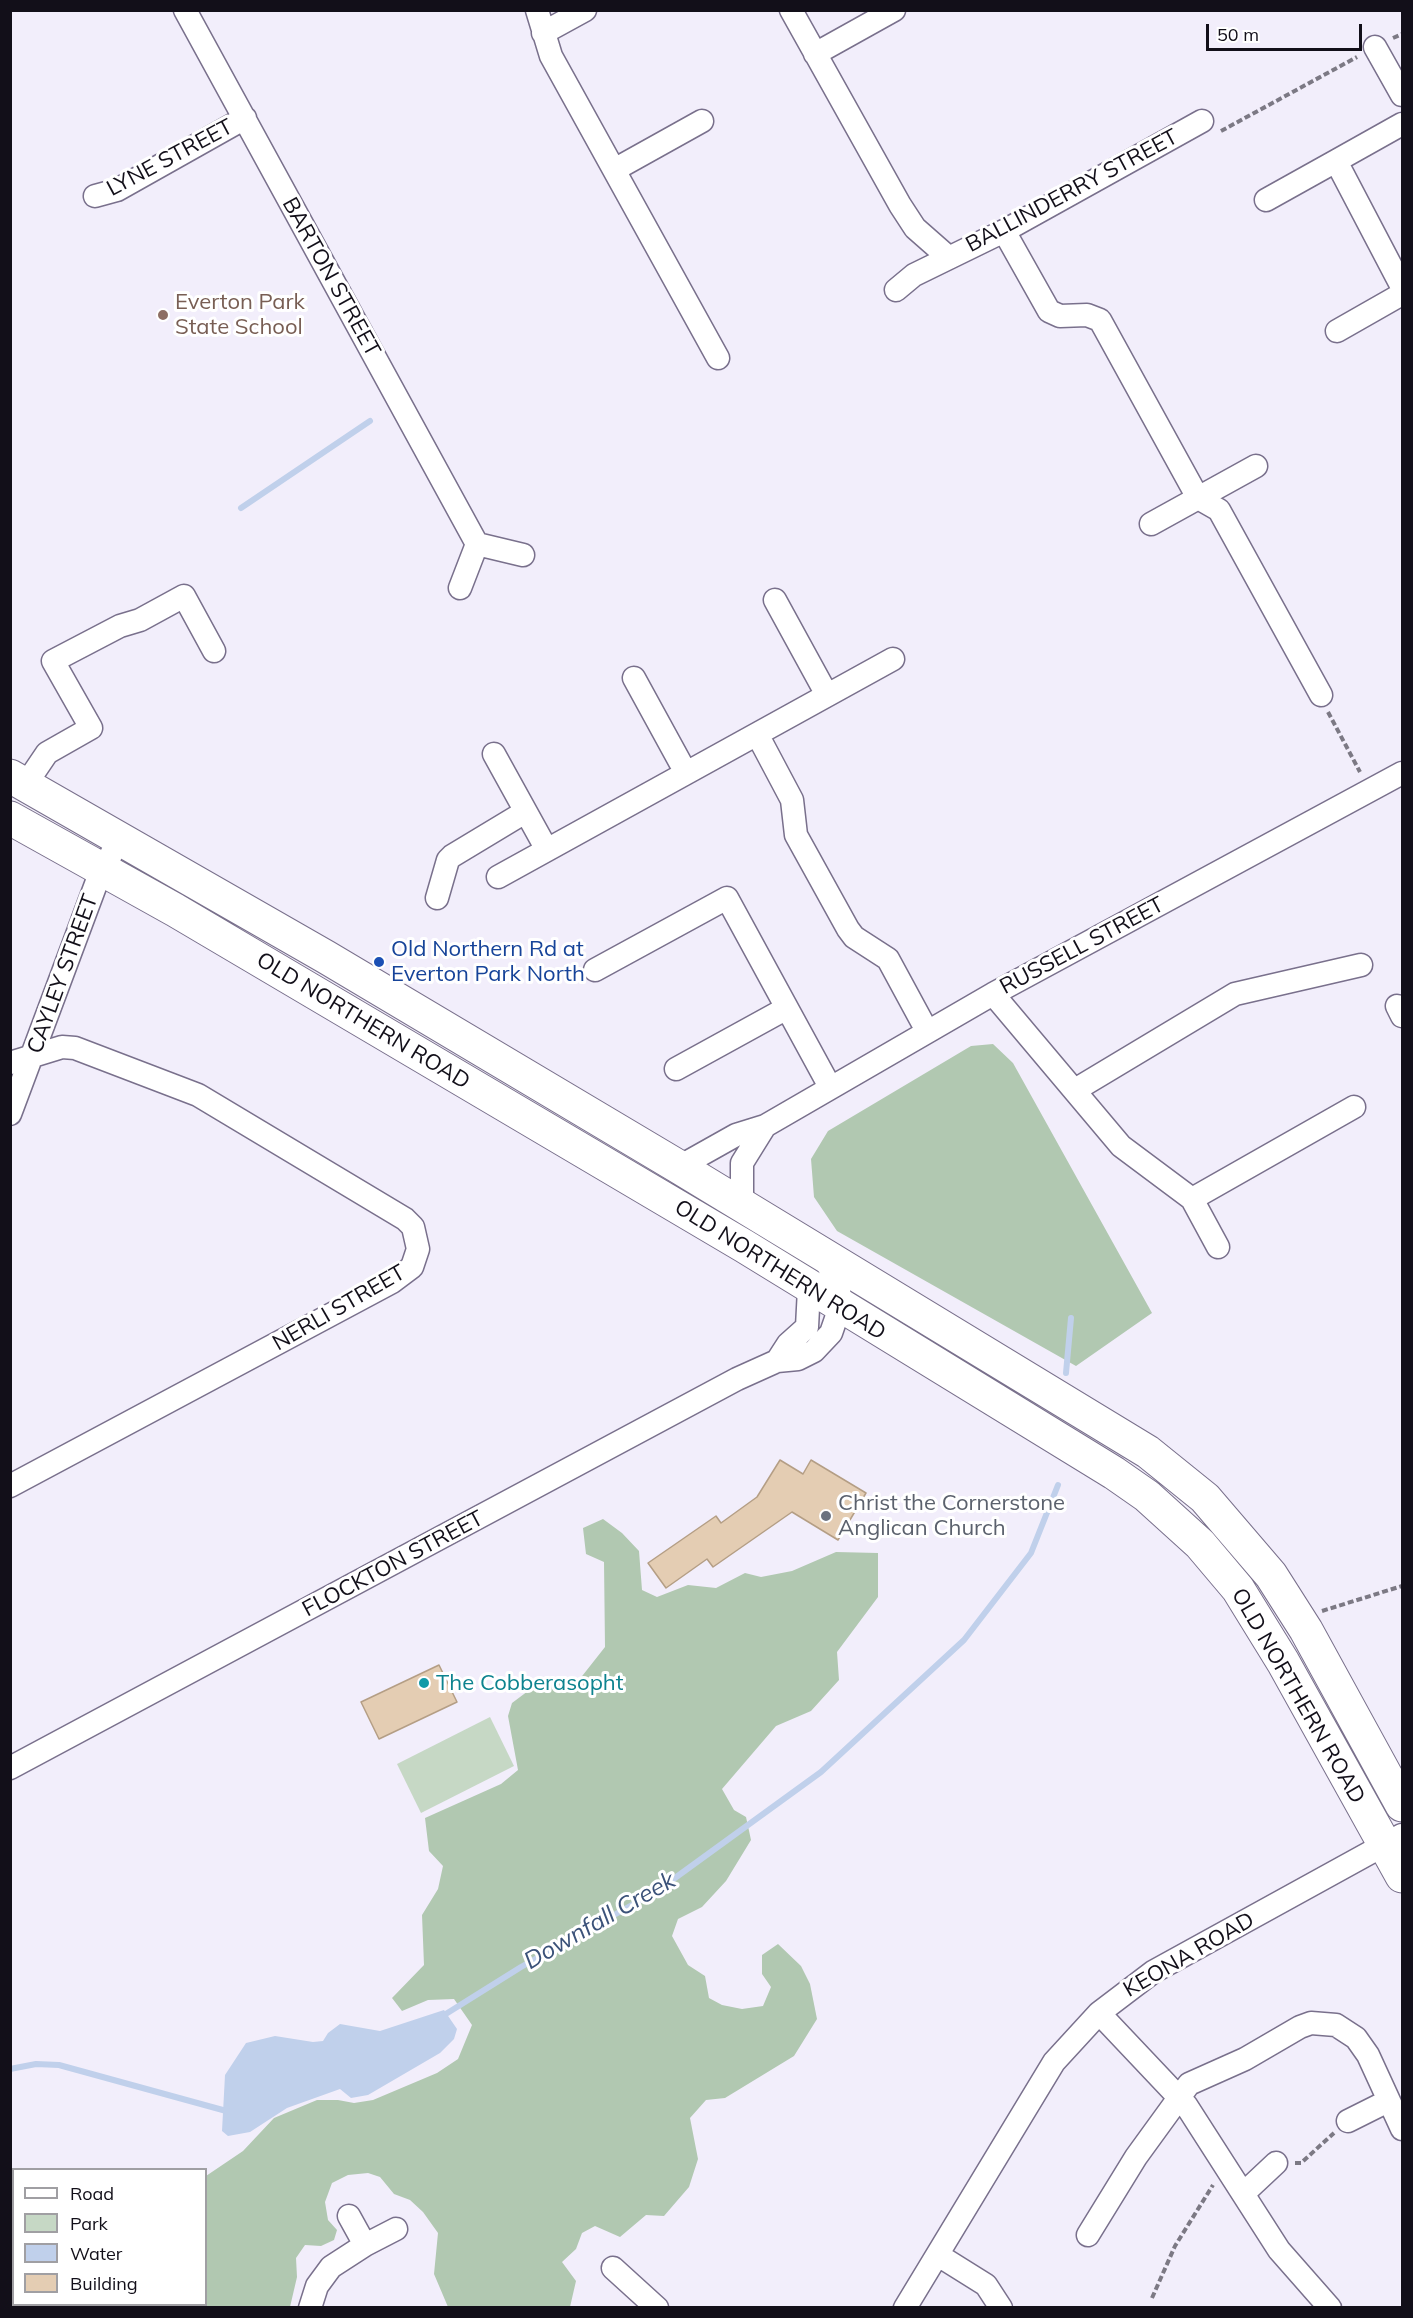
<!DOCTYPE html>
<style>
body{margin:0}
#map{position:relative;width:1413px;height:2318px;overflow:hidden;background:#f2eefb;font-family:Mulish,sans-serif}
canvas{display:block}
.frame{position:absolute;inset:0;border:12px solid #120f19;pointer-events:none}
.legend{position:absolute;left:12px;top:2168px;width:195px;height:138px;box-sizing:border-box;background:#fff;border:2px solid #a09fa3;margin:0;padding:8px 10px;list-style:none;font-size:18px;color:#120f19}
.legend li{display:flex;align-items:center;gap:12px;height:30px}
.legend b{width:30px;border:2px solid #a09fa3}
.scale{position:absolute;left:1206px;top:24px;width:156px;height:27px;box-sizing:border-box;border:3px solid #120f19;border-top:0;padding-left:8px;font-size:18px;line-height:21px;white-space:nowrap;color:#120f19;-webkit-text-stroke:4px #fff;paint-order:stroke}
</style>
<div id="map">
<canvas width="1413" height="2318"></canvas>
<div class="frame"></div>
<ul class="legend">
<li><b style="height:8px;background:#fff"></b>Road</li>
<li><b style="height:16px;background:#c6d8c5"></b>Park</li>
<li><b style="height:16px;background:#c0d0eb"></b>Water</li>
<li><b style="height:16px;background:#e4cdb3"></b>Building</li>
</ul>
<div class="scale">50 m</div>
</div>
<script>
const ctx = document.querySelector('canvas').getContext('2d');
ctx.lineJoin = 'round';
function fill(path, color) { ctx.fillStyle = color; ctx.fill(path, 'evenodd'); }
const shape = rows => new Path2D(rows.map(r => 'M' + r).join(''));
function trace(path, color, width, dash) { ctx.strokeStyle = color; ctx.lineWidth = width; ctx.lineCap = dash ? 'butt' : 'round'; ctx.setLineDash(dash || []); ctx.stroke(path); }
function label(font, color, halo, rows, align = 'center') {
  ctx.font = font + ' Mulish,sans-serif'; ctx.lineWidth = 6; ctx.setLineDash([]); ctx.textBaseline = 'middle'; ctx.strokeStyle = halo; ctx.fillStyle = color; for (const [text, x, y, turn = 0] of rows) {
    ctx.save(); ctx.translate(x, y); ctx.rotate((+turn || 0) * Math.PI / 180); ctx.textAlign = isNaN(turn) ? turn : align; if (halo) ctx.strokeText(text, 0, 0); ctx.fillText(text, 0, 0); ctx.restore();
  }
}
fill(shape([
 [490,1717,514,1766,421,1813,397,1764]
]), '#c6d8c5');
fill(shape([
 [993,1044,1013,1063,1152,1313,1076,1366,837,1231,814,1197,811,1159,828,1131,971,1046],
 [603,1519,622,1533,639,1551,642,1590,657,1597,688,1585,716,1588,745,1573,761,1577,792,1571,836,1552,878,1553,878,1597,837,1652,839,1680,811,1711,776,1726,722,1789,734,1810,746,1817,751,1840,726,1881,702,1907,678,1919,672,1936,688,1965,705,1976,709,1998,722,2005,742,2009,763,2006,771,1987,762,1974,762,1955,778,1944,801,1966,810,1984,817,2019,794,2056,725,2098,706,2100,690,2118,698,2159,689,2187,664,2216,646,2215,620,2237,595,2226,582,2233,576,2249,562,2262,576,2281,570,2307,448,2307,434,2274,438,2233,423,2212,410,2200,394,2194,380,2177,368,2173,348,2175,332,2183,325,2202,328,2220,337,2230,334,2240,321,2246,305,2245,296,2258,297,2277,290,2307,176,2307,179,2305,206,2304,206,2176,243,2151,274,2118,317,2100,338,2100,354,2103,373,2100,437,2073,458,2059,472,2025,454,1999,428,2000,402,2011,392,1998,424,1965,422,1915,438,1889,443,1866,429,1851,425,1818,501,1784,518,1770,508,1716,512,1703,536,1685,579,1680,605,1647,604,1562,586,1554,583,1528]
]), '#b1c8b1');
fill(shape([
 [444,2010,457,2029,454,2039,440,2053,368,2095,351,2098,340,2089,287,2108,250,2132,228,2136,222,2131,225,2075,246,2043,275,2036,313,2042,323,2041,328,2033,340,2024,380,2031]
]), '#c0d0eb');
trace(shape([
 [241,508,370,421],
 [1066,1373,1071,1318],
 [441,2017,521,1967,657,1891,821,1772,964,1640,1031,1553,1058,1485],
 [10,2069,36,2064,59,2065,230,2112]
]), '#c0d0eb', 6);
const building = shape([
 [780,1460,803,1474,811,1460,866,1493,838,1540,792,1512,713,1567,707,1559,666,1588,648,1563,716,1516,721,1523,757,1497,780,1460],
 [439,1665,457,1702,379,1739,361,1702,439,1665]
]);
fill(building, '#e4cdb3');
trace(building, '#b49e85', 1.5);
const minor = shape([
 [185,10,477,544],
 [537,10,551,56,718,358],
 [791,10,900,205,915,228,948,257],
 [543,33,585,10],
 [1375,47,1402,95],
 [815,54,894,10],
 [1402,124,1336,161,1402,287],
 [614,170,702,121],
 [95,196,117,190,245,118],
 [1266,200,1336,161],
 [1004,231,1049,311,1060,316,1087,315,1100,320,1198,498,1219,510,1321,695],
 [896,290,914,275,1004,231,1202,121],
 [1337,331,1402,294],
 [1151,524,1256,466],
 [460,588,477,544,523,555],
 [775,600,827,695],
 [634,678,686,773],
 [757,734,792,800,796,835,848,929,854,937,888,959,927,1031],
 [494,754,547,850],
 [26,784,47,753,91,728,53,661,120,626,140,620,184,596,214,651],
 [498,877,893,659],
 [437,898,448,860,452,856,525,812],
 [595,970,727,898,830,1087],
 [993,994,1121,1146,1192,1199,1218,1247],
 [1397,1006,1402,1016],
 [10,1063,62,1047,75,1048,198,1095,405,1219,413,1227,418,1249,412,1267,392,1282,10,1486],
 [676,1069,787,1008],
 [1075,1090,1235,994,1361,965],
 [10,1114,96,884,120,837],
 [679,1167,736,1135,765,1126,993,994,1402,773],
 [1192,1199,1354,1107],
 [742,1205,742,1163,765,1126],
 [777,1361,788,1344,807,1327,809,1289],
 [10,1768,737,1379,777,1361,798,1359,814,1351,831,1333,840,1307,839,1288,822,1253],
 [1099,2013,1186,2105,1279,2250,1330,2308],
 [1348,2121,1388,2101],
 [1244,2193,1276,2163],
 [349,2216,365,2245,396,2229],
 [1088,2235,1136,2157,1189,2084,1245,2059,1300,2027,1311,2023,1336,2025,1356,2038,1368,2055,1402,2129],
 [938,2255,986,2285,1001,2308],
 [613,2268,657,2308],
 [310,2308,317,2286,331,2267,365,2245],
 [905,2308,1054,2062,1099,2013,1153,1972,1402,1835]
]);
const highway = shape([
 [10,776,326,957,679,1167,1148,1452,1205,1498,1271,1575,1306,1630,1402,1805],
 [10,818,175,910,744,1246,1114,1473,1147,1496,1200,1544,1238,1589,1283,1662,1402,1876]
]);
trace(minor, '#79708c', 25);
trace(highway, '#79708c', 35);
trace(shape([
 [1393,38,1402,34],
 [1221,131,1357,57],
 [1328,712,1360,772],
 [1322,1611,1402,1586],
 [1295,2163,1301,2163,1334,2133],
 [1152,2298,1175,2246,1213,2185]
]), '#7c7984', 4, [6, 3]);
trace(minor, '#fff', 22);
trace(highway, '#fff', 33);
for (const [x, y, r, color] of [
 [163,315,6,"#8d6e63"],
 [379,962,6,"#1a4fb4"],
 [826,1516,6,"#6b7280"],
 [424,1683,6,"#0f9aa8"]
]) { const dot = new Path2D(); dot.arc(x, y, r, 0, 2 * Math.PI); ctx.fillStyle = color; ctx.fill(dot); trace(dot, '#fff', 2); }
label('22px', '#120f19', '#fff', [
 ["LYNE STREET",170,158,-28],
 ["BALLINDERRY STREET",1072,191,-28],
 ["BARTON STREET",331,277,61],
 ["RUSSELL STREET",1082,946,-28],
 ["CAYLEY STREET",63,974,-70],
 ["OLD NORTHERN ROAD",363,1021,31],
 ["OLD NORTHERN ROAD",780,1270,32],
 ["NERLI STREET",339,1308,-30],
 ["FLOCKTON STREET",393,1564,-28],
 ["OLD NORTHERN ROAD",1298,1696,60],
 ["KEONA ROAD",1189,1955,-30]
]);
label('22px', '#785e54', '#fff', [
 ["Everton Park",175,302],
 ["State School",175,327]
], 'left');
label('22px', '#164399', '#fff', [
 ["Old Northern Rd at",391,949],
 ["Everton Park North",391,974]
], 'left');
label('22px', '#5b616d', '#fff', [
 ["Christ the Cornerstone",838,1503],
 ["Anglican Church",838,1528]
], 'left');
label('22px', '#0d838f', '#fff', [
 ["The Cobberasopht",436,1683]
], 'left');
label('italic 24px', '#3b5279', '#fff', [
 ["Downfall Creek",600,1921,-30]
]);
</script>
